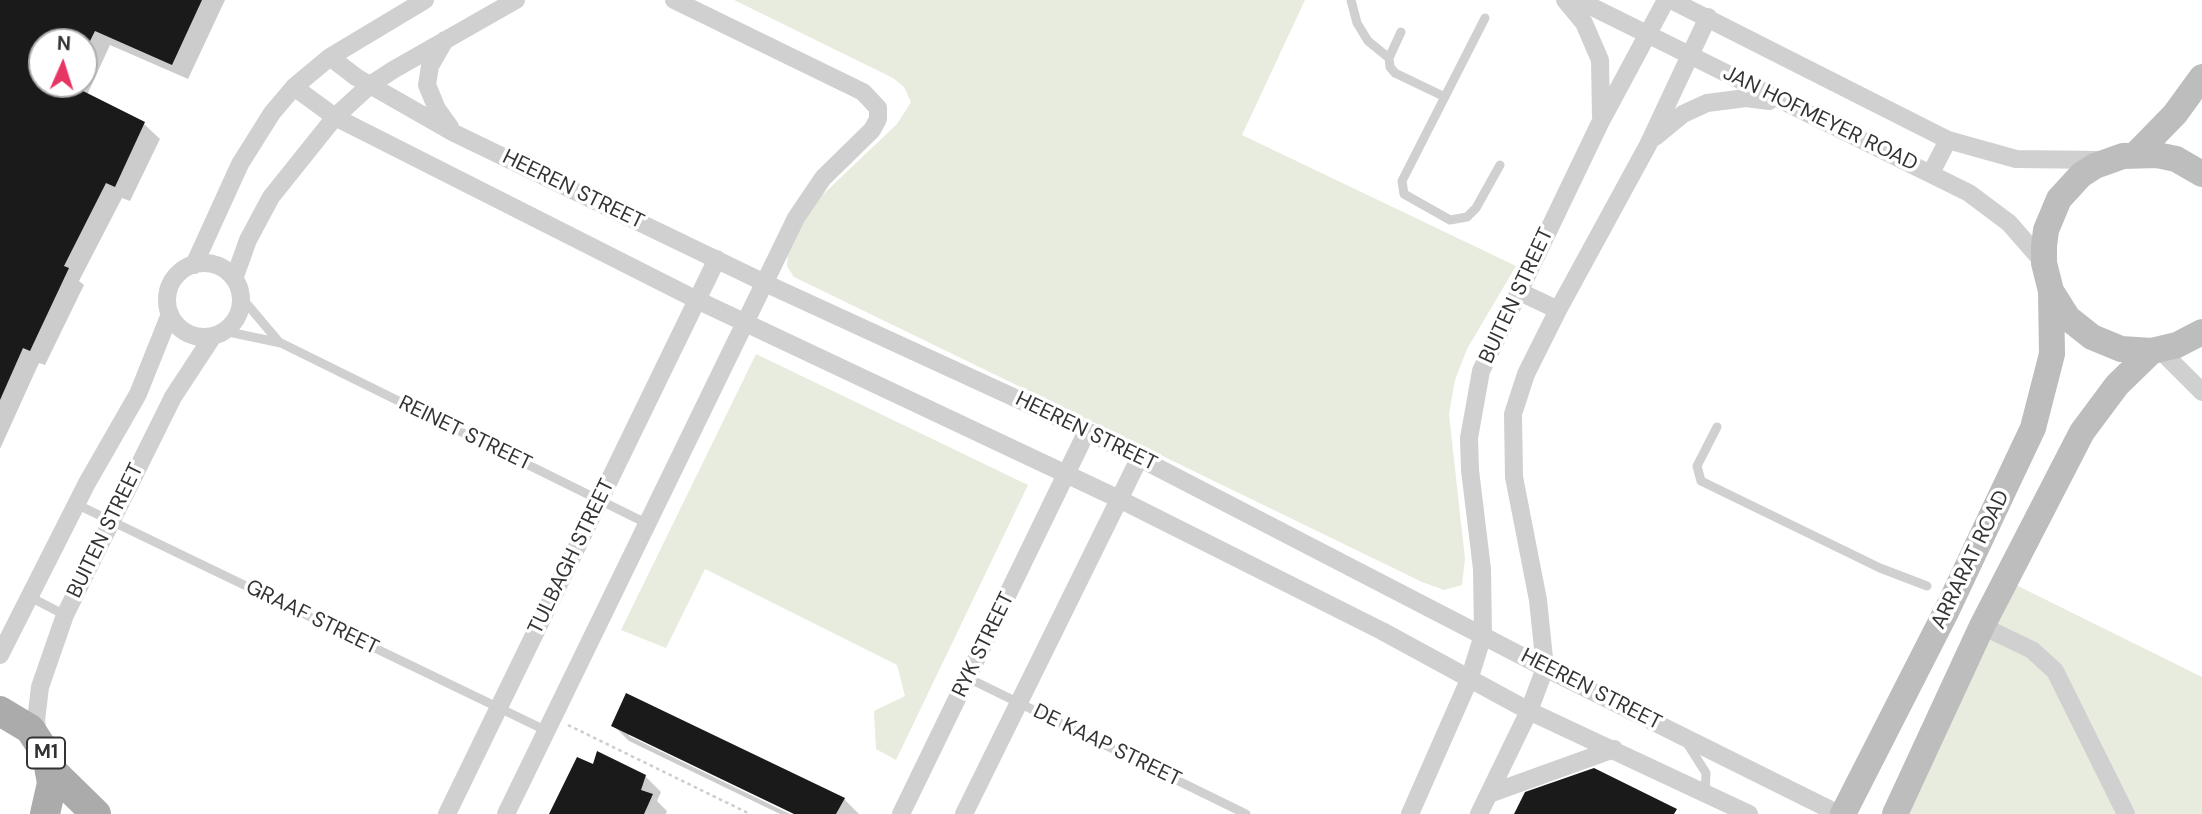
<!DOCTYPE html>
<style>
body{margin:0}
#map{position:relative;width:2202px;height:814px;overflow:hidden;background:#fff;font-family:"DM Sans",sans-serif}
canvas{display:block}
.north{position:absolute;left:28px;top:28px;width:70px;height:70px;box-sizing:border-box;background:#fff;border:2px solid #adadad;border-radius:50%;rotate:3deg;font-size:19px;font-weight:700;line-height:28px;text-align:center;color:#333}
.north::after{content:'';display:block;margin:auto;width:24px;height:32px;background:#e83664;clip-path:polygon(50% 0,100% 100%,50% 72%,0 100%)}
</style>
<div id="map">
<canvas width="2202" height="814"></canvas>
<div class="north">N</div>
</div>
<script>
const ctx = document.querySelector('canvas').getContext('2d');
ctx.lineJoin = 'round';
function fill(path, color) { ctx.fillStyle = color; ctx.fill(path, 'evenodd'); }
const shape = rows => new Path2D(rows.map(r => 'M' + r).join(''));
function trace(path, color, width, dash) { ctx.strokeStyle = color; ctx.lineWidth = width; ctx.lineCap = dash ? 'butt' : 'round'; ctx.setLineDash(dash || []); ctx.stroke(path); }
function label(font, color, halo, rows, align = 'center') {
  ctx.font = font + ' "DM Sans",sans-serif'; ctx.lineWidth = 7; ctx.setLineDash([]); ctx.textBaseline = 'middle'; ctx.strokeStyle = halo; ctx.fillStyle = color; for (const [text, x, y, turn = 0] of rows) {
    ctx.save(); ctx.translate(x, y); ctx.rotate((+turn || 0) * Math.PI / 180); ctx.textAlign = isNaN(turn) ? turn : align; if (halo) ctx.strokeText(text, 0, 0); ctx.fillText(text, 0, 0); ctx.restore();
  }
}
fill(shape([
 [734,0,1305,0,1242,135,1516,266,1467,349,1455,380,1449,414,1465,559,1462,585,1444,590,1422,582,794,277,787,266,788,251,815,202,897,124,911,102,904,87,893,78],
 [756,354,1028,485,896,760,876,749,874,711,905,696,897,665,705,569,666,648,621,630],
 [2014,584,2202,677,2202,814,1904,814]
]), '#e8ecde');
fill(shape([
 [0,0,225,0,188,79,110,45,87,95,144,124,160,139,130,201,122,198,79,281,84,285,45,365,39,363,0,449],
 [42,42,84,42,84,84,42,84],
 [613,725,844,799,859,814,798,814,629,732,629,736,790,814,780,814,629,741],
 [594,767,645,776,661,792,657,801,667,811,666,814,552,814]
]), '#0003');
fill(shape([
 [0,0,202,0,172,65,95,31,84,53,84,42,42,42,42,84,69,84,145,122,115,187,106,183,64,266,69,268,30,351,23,348,0,400],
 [626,693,845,798,836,814,794,814,611,726],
 [597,751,646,775,641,790,653,794,644,814,549,814,577,757,593,764],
 [1594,768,1677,809,1674,814,1514,814,1525,792]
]), '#1a1a1a');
trace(shape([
 [568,725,750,814]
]), '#cdcdcd', 2.5, [3.5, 3.5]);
trace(shape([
 [1351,0,1357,23,1368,41,1389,58],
 [1485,18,1402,181,1404,194,1450,220,1467,217,1476,208,1500,165],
 [1401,32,1389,58,1390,67,1395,73,1445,97],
 [241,297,279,342],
 [224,331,281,343,648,524],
 [1717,427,1697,466,1701,481,1880,568,1927,586],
 [76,504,547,731],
 [30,597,65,615],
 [968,678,1246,814],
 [1687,743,1706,773,1705,793]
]), '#d0d0d0', 9);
trace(shape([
 [1565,0,1584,23,1600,60,1601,116],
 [1578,0,1969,193,2009,223,2044,263],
 [1671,0,1948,140,2016,159,2101,160],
 [445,40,430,66,427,85,437,109,450,127],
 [330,57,356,77,454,133,767,284,1087,431,1545,668,1839,814],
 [294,87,335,117,697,300,1119,499,1382,631,1529,711,1749,814],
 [1655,137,1683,114,1707,103,1746,98,1769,101],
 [1931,173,1948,140],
 '167 300a37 37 0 1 1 74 0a37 37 0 1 1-74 0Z',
 [194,265,240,164,272,113,294,87,330,57,425,0],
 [234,279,248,240,271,197,335,117,370,85,393,70,516,0],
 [1518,291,1558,310],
 [2160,350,2202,392],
 [1982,626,2032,650,2055,671,2126,814],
 [0,655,87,483,138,394,170,314],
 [39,738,36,721,40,687,65,615,173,397,213,336],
 [1489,794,1614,749],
 [447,814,717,259],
 [506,814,796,218,823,178,872,130,878,119,878,108,863,92,674,0],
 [901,814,1087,431],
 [964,814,1140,457],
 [1410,814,1469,680,1483,635,1482,569,1470,470,1469,438,1481,371,1600,123,1666,0],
 [1479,814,1529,711,1545,668,1538,600,1514,477,1513,414,1526,374,1558,310,1648,145,1708,17]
]), '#d0d0d0', 18);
trace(shape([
 [2136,154,2175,114,2202,77],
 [2202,174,2176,159,2157,155,2123,156,2095,166,2081,175,2059,199,2046,230,2044,246,2044,263,2051,291,2068,318,2092,337,2121,349,2152,351,2177,345,2202,332],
 [1843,814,1947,610,2033,428,2052,354,2051,291],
 [1895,814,1982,626,2082,432,2117,385,2152,351]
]), '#bdbdbd', 26);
trace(shape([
 [0,711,30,729,47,755,52,783,45,814],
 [51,770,96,814]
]), '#ababab', 30);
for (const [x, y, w] of [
 [46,753,38]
]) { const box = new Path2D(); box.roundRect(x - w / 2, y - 15.5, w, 31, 5); ctx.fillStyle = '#fff'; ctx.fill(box); trace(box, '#333', 2); }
label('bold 19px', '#333', null, [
 ["M1",46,753]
]);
label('21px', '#333', '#fff', [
 ["JAN HOFMEYER ROAD",1820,119,26],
 ["HEEREN STREET",573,190,26],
 ["BUITEN STREET",1517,296,-65],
 ["HEEREN STREET",1086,432,26],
 ["REINET STREET",465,434,26],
 ["BUITEN STREET",106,531,-64],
 ["TULBAGH STREET",572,557,-64],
 ["ARRARAT ROAD",1971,560,-64],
 ["GRAAF STREET",312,618,26],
 ["RYK STREET",984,645,-64],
 ["HEEREN STREET",1591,690,27],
 ["DE KAAP STREET",1107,746,26]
]);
</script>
